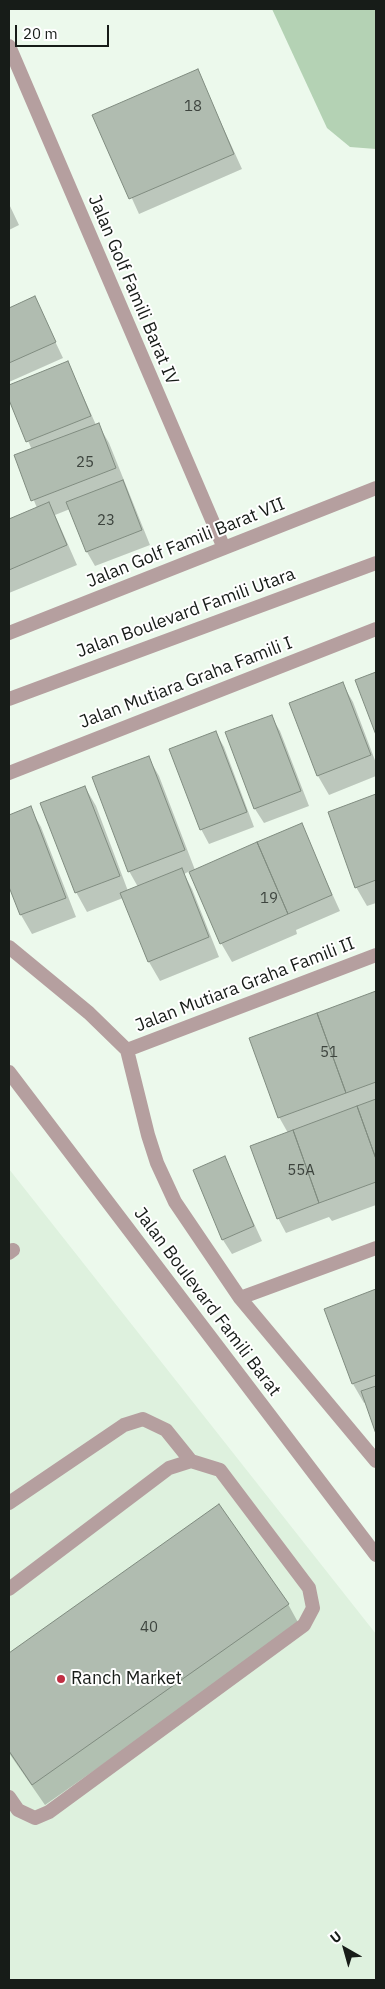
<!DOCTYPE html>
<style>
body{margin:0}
#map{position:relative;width:385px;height:1989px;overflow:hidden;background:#ecf9ec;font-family:"IBM Plex Sans",sans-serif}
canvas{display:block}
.frame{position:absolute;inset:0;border:10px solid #171c18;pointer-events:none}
.north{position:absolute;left:320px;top:1924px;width:50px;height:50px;-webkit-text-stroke:4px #fff;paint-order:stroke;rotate:322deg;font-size:14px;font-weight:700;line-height:20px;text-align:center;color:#171c18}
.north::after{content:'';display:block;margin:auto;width:18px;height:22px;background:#171c18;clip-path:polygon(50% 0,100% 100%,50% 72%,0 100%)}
.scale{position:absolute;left:15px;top:25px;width:94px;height:22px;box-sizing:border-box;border:2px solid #171c18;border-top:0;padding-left:6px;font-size:15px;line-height:18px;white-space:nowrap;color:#171c18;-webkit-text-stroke:4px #fff;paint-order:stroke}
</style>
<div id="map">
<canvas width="385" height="1989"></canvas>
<div class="frame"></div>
<div class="north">U</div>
<div class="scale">20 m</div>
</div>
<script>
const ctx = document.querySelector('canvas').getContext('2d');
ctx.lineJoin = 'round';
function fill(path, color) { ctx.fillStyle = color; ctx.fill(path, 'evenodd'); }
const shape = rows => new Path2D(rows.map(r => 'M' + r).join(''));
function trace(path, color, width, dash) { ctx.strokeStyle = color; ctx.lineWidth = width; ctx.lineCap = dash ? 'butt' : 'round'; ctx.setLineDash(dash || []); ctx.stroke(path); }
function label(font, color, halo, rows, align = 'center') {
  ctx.font = font + ' "IBM Plex Sans",sans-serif'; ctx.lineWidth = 4; ctx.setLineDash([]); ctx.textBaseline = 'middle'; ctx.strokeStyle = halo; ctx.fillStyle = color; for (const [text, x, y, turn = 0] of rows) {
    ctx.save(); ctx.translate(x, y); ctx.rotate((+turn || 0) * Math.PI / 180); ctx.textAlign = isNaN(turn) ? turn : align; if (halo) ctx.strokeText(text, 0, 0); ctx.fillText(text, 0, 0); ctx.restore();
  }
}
fill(shape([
 [9,1169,376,1634,376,1980,9,1980]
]), '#def1de');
fill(shape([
 [272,9,376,9,376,149,350,147,327,128]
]), '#b4d2b4');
fill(shape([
 [197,70,242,169,139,214,94,115],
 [9,204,19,225,9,230],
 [34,297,63,358,9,382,9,309],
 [68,362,96,425,98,424,109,443,150,545,95,566,87,552,70,509,55,515,77,565,9,593,9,520,37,508,16,456,32,450,9,396,9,387],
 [376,674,376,732,357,681],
 [342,683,353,702,376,763,376,776,329,795,318,776],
 [271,716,280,731,309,806,264,823,255,809],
 [216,733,224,747,254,827,209,844,201,829],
 [148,757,159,776,195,870,301,825,340,911,296,930,297,934,232,962,221,943,190,871,184,874,192,889,219,957,160,981,149,962,123,898,87,912,76,892,85,787,96,806,128,891,138,887,129,871],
 [376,796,376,903,367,906,356,887,329,812],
 [30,808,41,827,76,917,32,934,21,915,9,883,9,816],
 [376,992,376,1205,332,1221,329,1217,286,1233,278,1218,288,1133,279,1117,251,1038],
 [224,1158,262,1241,232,1254,223,1240],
 [376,1291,376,1430,366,1402,364,1403,353,1384,326,1309],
 [219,1506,288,1604,300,1626,45,1805,9,1753,9,1654]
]), '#0003');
const building = shape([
 [198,69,234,154,129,199,92,115,198,69],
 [35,296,56,342,9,363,9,308,35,296],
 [68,361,91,416,26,442,9,400,9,385,68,361],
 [99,423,116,468,31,501,14,455,99,423],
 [123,480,142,530,86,552,66,502,123,480],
 [49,502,67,545,9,570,9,519,49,502],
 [376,672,376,735,355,680,376,672],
 [343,682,371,755,317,776,289,703,343,682],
 [272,715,301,791,254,809,225,732,272,715],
 [216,731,247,812,200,830,169,749,216,731],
 [149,756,185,850,128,872,92,777,149,756],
 [85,786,120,876,75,893,40,803,85,786],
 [376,794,376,880,355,888,328,812,376,794],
 [31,806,66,898,20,915,9,887,9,815,31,806],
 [302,823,332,895,288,914,257,842,302,823],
 [257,842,288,914,220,944,189,872,257,842],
 [182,868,209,937,148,962,120,893,182,868],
 [376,991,376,1082,346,1093,317,1013,376,991],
 [317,1013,346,1093,278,1118,249,1038,317,1013],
 [376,1099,376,1159,357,1106,376,1099],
 [357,1106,376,1159,376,1182,319,1203,293,1130,357,1106],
 [293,1130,319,1203,277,1219,250,1146,293,1130],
 [225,1156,254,1226,222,1240,193,1170,225,1156],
 [376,1289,376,1375,352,1384,324,1309,376,1289],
 [376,1386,376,1434,361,1391,376,1386],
 [219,1504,289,1604,32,1785,9,1751,9,1653,219,1504]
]);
fill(building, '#b0bcb0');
trace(building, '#808c80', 1);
trace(shape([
 [9,1253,13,1250],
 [9,1503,124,1425,143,1419,166,1430,191,1461],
 [9,1589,169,1468,191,1461,220,1470,309,1588,313,1608,304,1625,49,1812,35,1818,18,1810,9,1797]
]), '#b59f9f', 14);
trace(shape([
 [9,46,224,548],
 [9,633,376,488],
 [9,773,376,629],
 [9,947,89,1013,127,1050,148,1135,157,1163,175,1202,240,1298,376,1461],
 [127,1050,376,955],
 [240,1298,376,1248]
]), '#b59f9f', 14);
trace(shape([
 [9,699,376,563],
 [9,1072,376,1555]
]), '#b59f9f', 14);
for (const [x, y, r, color] of [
 [61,1679,5,"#c02f43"]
]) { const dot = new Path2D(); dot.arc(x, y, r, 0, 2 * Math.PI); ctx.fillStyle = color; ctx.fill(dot); trace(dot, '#fff', 2); }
label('15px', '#3d443e', null, [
 ["18",193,107],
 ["25",85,463],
 ["23",106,521],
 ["19",269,899],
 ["51",329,1053],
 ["55A",301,1171],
 ["40",149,1628]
]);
label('18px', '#171c18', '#fff', [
 ["Jalan Golf Famili Barat IV",133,290,67],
 ["Jalan Golf Famili Barat VII",186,543,-22],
 ["Jalan Boulevard Famili Utara",186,613,-20],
 ["Jalan Mutiara Graha Famili I",186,683,-21],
 ["Jalan Mutiara Graha Famili II",245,985,-21],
 ["Jalan Boulevard Famili Barat",207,1302,53]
]);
label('18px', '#171c18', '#fff', [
 ["Ranch Market",71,1679]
], 'left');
</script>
